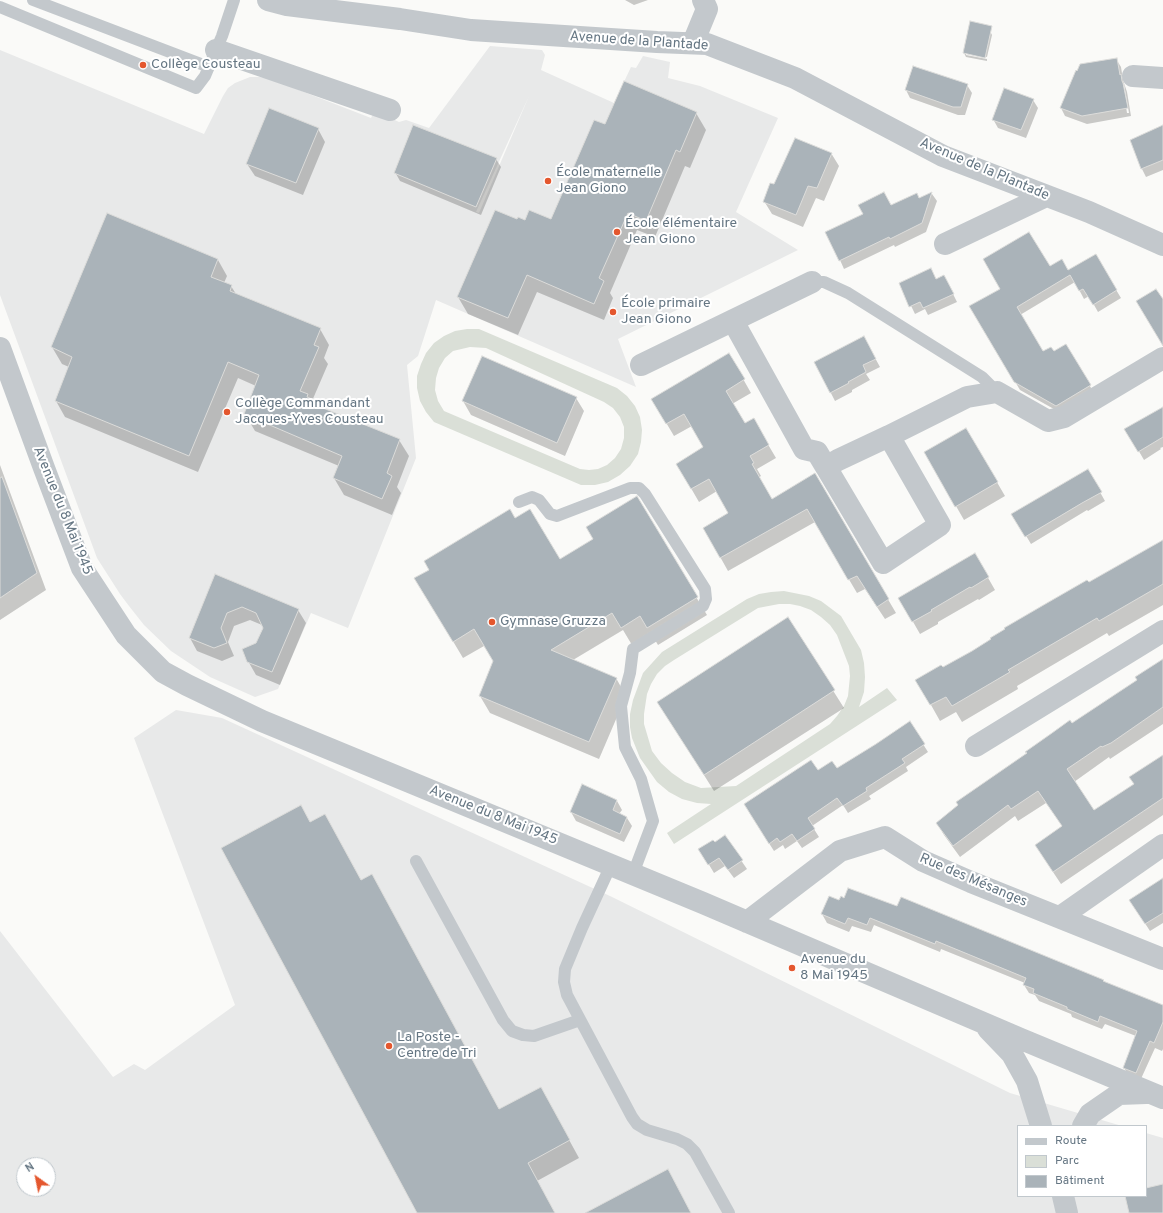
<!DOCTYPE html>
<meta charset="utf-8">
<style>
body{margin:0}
#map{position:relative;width:1163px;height:1213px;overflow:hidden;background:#fafaf8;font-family:Overpass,sans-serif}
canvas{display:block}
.legend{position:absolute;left:1017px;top:1125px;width:130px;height:72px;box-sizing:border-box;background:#fff;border:1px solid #c1c8cd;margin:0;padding:5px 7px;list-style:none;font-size:12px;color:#657683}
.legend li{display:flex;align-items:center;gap:8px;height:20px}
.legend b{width:20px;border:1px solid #c1c8cd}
.north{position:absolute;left:16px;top:1157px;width:40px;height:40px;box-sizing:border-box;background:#fff;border:1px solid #c1c8cd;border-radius:50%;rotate:327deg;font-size:11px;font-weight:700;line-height:16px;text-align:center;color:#657683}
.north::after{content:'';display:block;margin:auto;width:14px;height:18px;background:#e4572e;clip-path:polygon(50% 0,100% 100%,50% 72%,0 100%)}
</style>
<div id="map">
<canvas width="1163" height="1213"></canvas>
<ul class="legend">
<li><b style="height:5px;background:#c3c8cc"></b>Route</li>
<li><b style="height:11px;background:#dadfd7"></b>Parc</li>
<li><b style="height:11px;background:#aab3b9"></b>Bâtiment</li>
</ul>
<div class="north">N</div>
</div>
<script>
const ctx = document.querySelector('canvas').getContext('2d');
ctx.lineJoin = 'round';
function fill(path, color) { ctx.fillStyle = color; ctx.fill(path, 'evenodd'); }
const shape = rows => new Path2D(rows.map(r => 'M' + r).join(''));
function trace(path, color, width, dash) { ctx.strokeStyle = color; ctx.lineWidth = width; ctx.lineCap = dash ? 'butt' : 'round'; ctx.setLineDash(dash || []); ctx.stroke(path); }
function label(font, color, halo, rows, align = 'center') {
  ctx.font = font + ' Overpass,sans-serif'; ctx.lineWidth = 4; ctx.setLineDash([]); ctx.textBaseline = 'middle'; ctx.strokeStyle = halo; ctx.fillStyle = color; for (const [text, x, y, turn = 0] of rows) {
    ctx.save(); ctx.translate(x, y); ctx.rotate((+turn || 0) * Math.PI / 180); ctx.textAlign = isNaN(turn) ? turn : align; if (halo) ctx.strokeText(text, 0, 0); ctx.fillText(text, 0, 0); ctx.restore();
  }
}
fill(shape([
 [490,46,542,50,545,55,541,70,614,103,631,67,636,68,643,56,670,62,668,78,700,86,778,118,736,212,798,250,618,339,636,387,436,300,418,356,407,365,416,458,348,628,311,613,278,689,255,697,210,677,171,651,144,625,129,606,120,594,97,558,0,295,0,50,204,134,223,96,228,88,235,83,250,77,260,77,268,78,371,118,373,114,380,113,399,122,406,120,429,128],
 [529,96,479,213,476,212],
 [176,710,222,718,610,896,1010,1093,1122,1126,1018,1126,1018,1196,1146,1196,1146,1133,1163,1138,1163,1213,0,1213,0,931,113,1077,134,1064,145,1070,235,1005,134,738],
 [24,1165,48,1165,48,1189,24,1189]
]), '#e8e9e9');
fill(shape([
 [467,329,479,329,617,388,627,396,635,406,640,417,642,430,641,442,638,454,630,466,620,475,608,482,595,485,581,485,434,422,426,412,420,401,417,388,417,376,421,364,426,353,434,343,444,336,455,331],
 [470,347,486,348,604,402,613,408,620,417,624,427,624,438,621,449,615,458,607,465,598,469,589,470,580,469,444,411,438,401,435,390,436,378,439,368,445,358,453,351],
 [784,591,809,596,821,601,841,616,861,650,864,663,865,677,864,692,859,707,887,688,897,700,674,844,667,833,711,804,697,803,682,799,669,792,657,782,640,758,632,738,630,727,630,714,633,700,643,673,662,652,747,599,759,594,771,592],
 [779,604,790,604,800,606,811,610,821,617,830,625,837,635,849,666,850,676,848,696,844,706,837,716,830,724,736,786,701,788,685,782,672,773,661,763,652,751,644,724,644,714,647,694,651,684,657,674,665,666,674,660,758,608]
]), '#dadfd7');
fill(shape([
 [625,0,648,0,634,5],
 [990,31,992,35,987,57,966,53,966,55,987,59,987,61,966,57,964,53],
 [1116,59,1121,67,1123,80,1127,92,1131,116,1087,124,1065,116,1061,108],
 [1122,81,1124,84,1129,113,1127,113],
 [967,85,972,93,965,115,958,115,910,98,906,90],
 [1033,100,1038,108,1026,138,998,128,993,119],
 [696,113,706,130,690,168,685,166,655,237,637,230,610,293,613,298,604,320,537,292,518,335,468,314,458,297,518,220,526,221,552,220,606,126],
 [1163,126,1163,170,1146,177,1142,169,1131,141],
 [318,129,325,142,303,195,255,176,247,164],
 [831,153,839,166,824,201,816,198,803,227,772,214,764,201,774,185],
 [496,159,501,167,481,215,400,181,395,172],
 [932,194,937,201,926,232,895,247,894,245,844,269,840,260,891,206,919,199],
 [108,214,218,260,227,276,224,283,231,286,236,294,320,329,329,345,324,358,328,364,312,401,324,405,327,411,399,440,409,456,397,487,401,493,392,515,344,495,334,478,339,466,255,431,245,414,256,386,238,378,198,472,65,417,56,401,69,367,62,364,52,347],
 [1095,255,1121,298,1098,312,1089,296,1084,299,1075,282,1020,315,1043,353,1054,352,1066,345,1094,393,1061,413,1020,390,970,306,1050,268,1068,271],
 [936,280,948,284,957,302,928,315,925,309,915,314,900,283],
 [868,345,880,367,866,374,870,380,852,390,852,392,835,401,815,362],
 [729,354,751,393,732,404,745,424,753,419,776,458,757,469,761,476,758,478,771,501,815,475,896,613,885,619,865,589,857,593,815,522,728,571,704,528,730,513,717,491,699,502,677,464,705,448,692,426,674,436,652,399],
 [576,398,584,411,565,456,471,415,463,401],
 [1163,408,1163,447,1160,448,1161,449,1144,460,1126,429],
 [966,429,1005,496,964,520,925,452],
 [0,465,46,590,0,620],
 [1088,471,1105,501,1088,511,1087,510,1031,544,1013,514],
 [636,498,707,615,658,645,651,633,632,645,623,630,573,660,616,678,626,696,599,759,490,713,480,696,494,662,484,646,463,658,426,596,515,519,560,560,594,540],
 [1163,541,1163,605,1109,636,1107,633,1017,686,1018,689,962,722,956,712,940,721,917,680,942,669],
 [975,555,995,590,979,600,978,599,938,622,938,624,920,634,900,599],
 [215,576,298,610,306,623,280,685,256,675,248,661,264,628,262,625,250,620,234,626,228,642,234,656,222,661,197,651,190,638],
 [788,619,844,708,714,791,658,702],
 [1163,660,1163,724,1110,759,1109,757,1074,782,1093,812,1134,784,1163,756,1163,815,1061,884,1043,857,1063,827,1046,803,1018,821,1015,816,960,857,944,835,937,823,1072,724,1138,680],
 [909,722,928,752,906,767,908,771,869,796,871,799,848,813,843,805,812,826,819,837,802,848,797,841,785,849,783,845,774,851,749,812,818,772,837,770],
 [583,786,617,801,622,810,619,814,627,818,632,826,624,842,576,821,571,812],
 [310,823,361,881,499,1110,550,1105,579,1158,537,1181,554,1213,418,1213],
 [725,837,747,869,734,878,725,866,714,873,705,858,714,843],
 [1163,880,1163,923,1150,931,1135,908],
 [829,898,1163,1006,1163,1049,1162,1051,1155,1048,1140,1081,1129,1076,1124,1068,1136,1036,1105,1024,1102,1029,1072,1017,1071,1014,1039,1001,1035,995,1029,993,1024,985,1025,983,941,949,940,952,874,925,871,932,852,926,849,932,827,923,822,914]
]), '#0003');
const building = shape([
 [970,21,992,26,985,58,963,53,970,21],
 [1117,58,1120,75,1121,74,1122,81,1123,83,1128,108,1082,116,1060,108,1076,70,1077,71,1080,64,1117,58],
 [913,66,968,84,961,107,953,107,905,90,913,66],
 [624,81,697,112,680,152,676,150,646,221,628,213,599,278,604,281,594,304,527,275,508,318,457,297,495,210,517,219,518,217,525,220,529,210,551,219,594,120,605,124,624,81],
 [1004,88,1034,99,1021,130,992,120,1004,88],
 [269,108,319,128,296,183,246,164,269,108],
 [413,125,497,158,476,207,394,173,413,125],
 [1163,125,1163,160,1141,169,1130,140,1163,125],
 [795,138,832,153,817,188,808,186,796,215,763,202,770,183,774,184,795,138],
 [884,192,891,205,917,193,919,198,932,192,922,223,890,239,889,237,839,261,825,232,863,214,858,205,884,192],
 [107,213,218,259,211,277,232,285,230,291,321,328,314,345,319,347,300,391,308,394,307,397,324,404,323,408,400,439,387,473,392,476,382,499,333,478,342,456,244,414,259,375,228,362,189,456,55,401,72,357,51,347,107,213],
 [1029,232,1050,266,1062,259,1068,270,1096,254,1117,290,1093,305,1083,289,1079,291,1070,275,1017,307,1043,351,1051,347,1054,351,1066,344,1091,385,1056,406,1014,382,969,306,1000,289,983,259,1029,232],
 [931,268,936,279,944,275,954,294,923,308,920,302,909,307,899,283,931,268],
 [1156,289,1163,299,1163,346,1136,301,1156,289],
 [864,336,876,359,863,365,866,372,848,382,849,383,830,393,814,362,864,336],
 [729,353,745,379,726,391,745,423,754,418,769,445,750,456,754,463,752,464,772,499,815,473,889,599,877,607,857,576,848,580,807,509,720,558,703,528,728,513,709,479,691,489,676,464,703,447,684,414,666,424,651,399,729,353],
 [482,356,577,397,557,443,462,401,482,356],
 [1163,407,1163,437,1138,452,1124,429,1163,407],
 [966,428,998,482,955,507,924,452,966,428],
 [1088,469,1102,492,1082,503,1025,537,1011,514,1088,469],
 [2,477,37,573,0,598,0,478,2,477],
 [637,496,698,597,647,628,640,616,621,628,612,613,551,650,617,678,589,742,479,696,493,661,474,629,453,642,414,578,429,570,424,561,510,509,515,518,530,509,560,559,593,539,586,527,637,496],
 [1163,540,1163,584,1099,621,1097,618,1008,670,1010,672,952,706,946,697,930,705,915,680,941,665,943,667,972,651,991,639,990,638,1005,629,1004,628,1047,603,1087,580,1089,582,1163,540],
 [975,553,989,577,971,588,970,587,931,610,932,611,912,622,898,598,975,553],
 [215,574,299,609,272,672,247,662,242,649,256,643,263,628,256,613,242,607,227,613,221,628,227,643,214,648,189,638,215,574],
 [788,617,835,690,704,775,657,702,788,617],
 [1163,659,1163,707,1111,743,1102,747,1101,746,1067,769,1094,810,1134,784,1129,777,1163,755,1163,798,1053,872,1035,845,1062,826,1038,791,1011,809,1008,805,953,846,936,823,958,805,956,802,1027,753,1025,752,1052,733,1070,720,1072,723,1137,680,1135,677,1163,659],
 [910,721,925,744,902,759,905,763,866,788,867,791,843,806,837,798,808,818,815,829,797,841,792,834,780,842,777,838,769,844,744,804,811,760,818,770,832,761,837,768,876,744,910,721],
 [582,784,617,800,613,810,627,817,620,834,570,812,582,784],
 [301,805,310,822,325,814,361,880,372,874,499,1109,541,1087,570,1140,528,1163,555,1213,417,1213,221,848,301,805],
 [725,835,743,860,728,870,719,858,708,865,698,849,713,840,715,842,725,835],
 [1163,878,1163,913,1145,924,1129,900,1163,878],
 [848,888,897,906,901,897,1104,980,1103,981,1163,1005,1163,1022,1154,1043,1150,1041,1136,1073,1123,1068,1137,1031,1100,1016,1098,1022,1067,1009,1067,1007,1033,993,1034,989,1023,985,1026,978,936,941,935,944,870,918,867,925,848,918,845,924,821,914,829,896,839,900,841,896,844,898,848,888],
 [668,1169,691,1213,585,1213,668,1169],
 [1163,1184,1163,1213,1129,1213,1125,1196,1146,1196,1146,1188,1163,1184]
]);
fill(building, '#aab3b9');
trace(building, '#dcdcda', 1);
trace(shape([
 [33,0,209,67],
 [0,7,196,88,205,76,222,36,234,0],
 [812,282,824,282,848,293,982,377,997,392],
 [519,502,532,497,539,500,550,514,557,516,630,488,639,488,645,494,705,589,706,599,703,606,633,649,630,673,621,706,625,747,641,779,653,821,633,874],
 [416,861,503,1020,512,1031,523,1035,534,1036,580,1020],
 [611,865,582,928,565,969,564,982,567,995,632,1117,637,1124,647,1130,677,1139,687,1144,695,1152,729,1213]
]), '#c3c8cc', 12);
trace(shape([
 [268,0,287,5,400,19,471,30,657,42,707,44,795,78,943,156,1089,212,1163,245],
 [693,43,707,9,703,0],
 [216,50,390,110],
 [1133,76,1163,78],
 [945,244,1046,196],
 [733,321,804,449,817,452,826,467],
 [0,348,44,468,82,568,126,635,163,672,187,685,262,721,703,903,1021,1039,1163,1098],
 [641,365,812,282],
 [889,436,940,525,883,563,826,467,838,460,889,436,967,397,997,392,1048,421,1064,417,1163,358],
 [976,746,1163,631],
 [1060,917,1163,845],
 [747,922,840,851,885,837,923,861,971,882,1163,959],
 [988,1029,1012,1054,1027,1081,1041,1126],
 [1083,1126,1090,1114,1119,1094,1146,1093],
 [1063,1196,1067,1213]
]), '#c3c8cc', 22);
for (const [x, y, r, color] of [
 [143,65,4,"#e4572e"],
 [548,181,4,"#e4572e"],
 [617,232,4,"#e4572e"],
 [613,312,4,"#e4572e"],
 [227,412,4,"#e4572e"],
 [492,622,4,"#e4572e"],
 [792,968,4,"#e4572e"],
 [389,1046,4,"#e4572e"]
]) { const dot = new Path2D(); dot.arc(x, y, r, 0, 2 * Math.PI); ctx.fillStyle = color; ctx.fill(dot); trace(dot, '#fff', 1.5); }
label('14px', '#657683', '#fff', [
 ["Avenue de la Plantade",639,42,4],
 ["Avenue de la Plantade",984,170,23],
 ["Avenue du 8 Mai 1945",62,511,68],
 ["Avenue du 8 Mai 1945",493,816,22],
 ["Rue des Mésanges",973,881,23]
]);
label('14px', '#657683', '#fff', [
 ["Collège Cousteau",151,65],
 ["École maternelle",556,173],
 ["Jean Giono",556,189],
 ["École élémentaire",625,224],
 ["Jean Giono",625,240],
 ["École primaire",621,304],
 ["Jean Giono",621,320],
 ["Collège Commandant",235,404],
 ["Jacques-Yves Cousteau",235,420],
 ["Gymnase Gruzza",500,622],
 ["Avenue du",800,960],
 ["8 Mai 1945",800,976],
 ["La Poste -",397,1038],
 ["Centre de Tri",397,1054]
], 'left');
</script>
